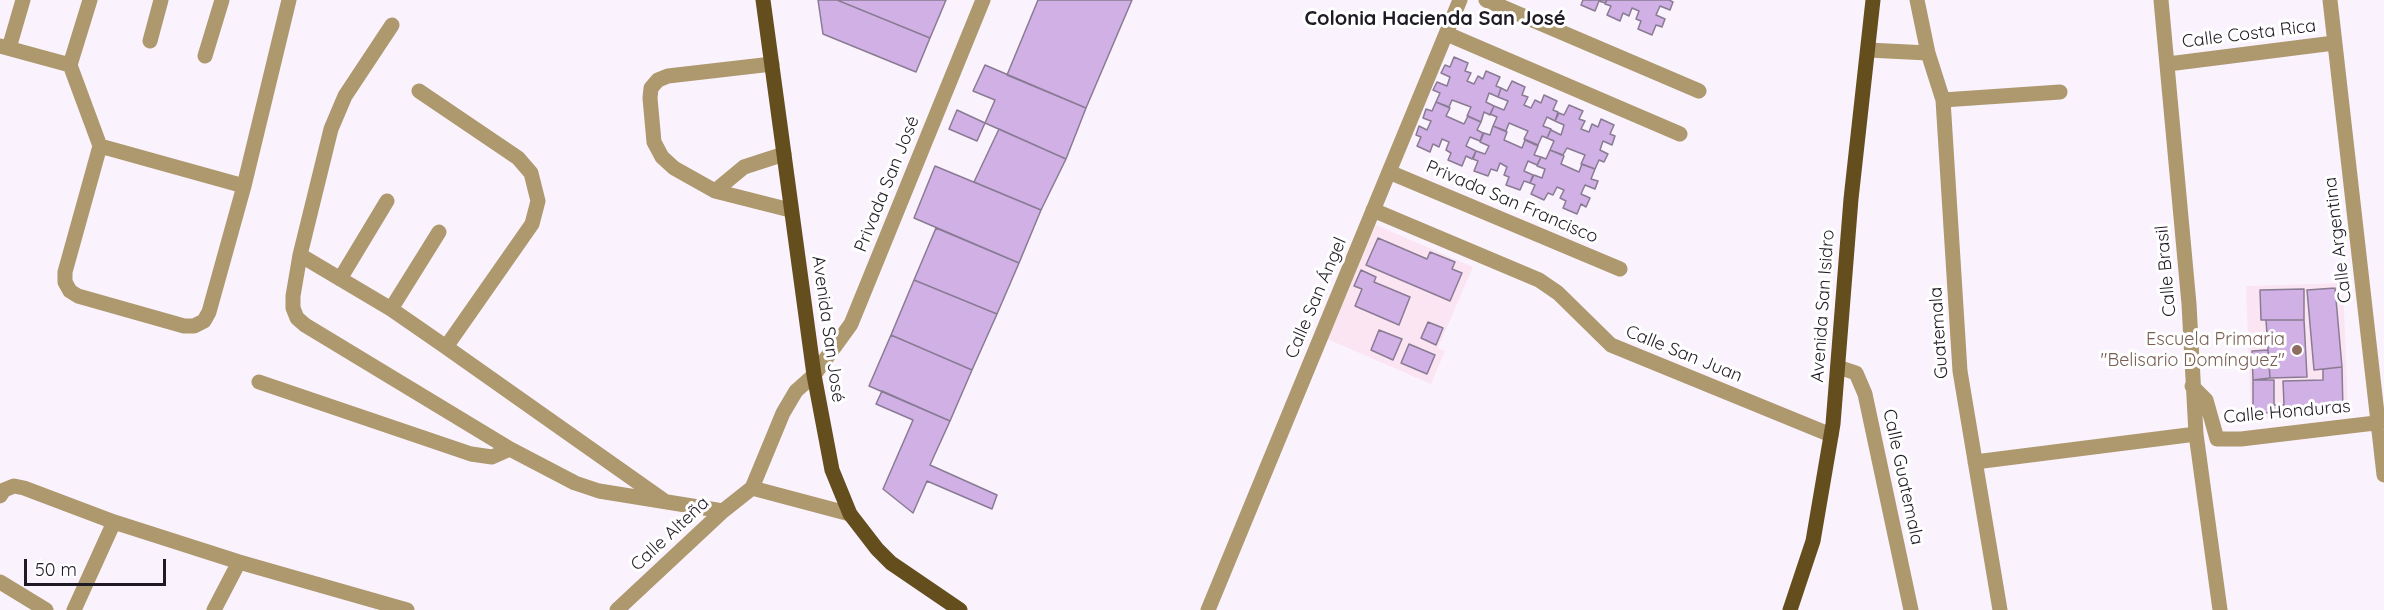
<!DOCTYPE html>
<meta charset="utf-8">
<style>
body{margin:0}
#map{position:relative;width:2384px;height:610px;overflow:hidden;background:#faf3fe;font-family:Quicksand,sans-serif}
canvas{display:block}
.scale{position:absolute;left:24px;top:559px;width:142px;height:27px;box-sizing:border-box;border:3px solid #201a24;border-top:0;padding-left:8px;font-size:18px;line-height:21px;white-space:nowrap;color:#201a24;-webkit-text-stroke:4px #fff;paint-order:stroke}
</style>
<div id="map">
<canvas width="2384" height="610"></canvas>
<div class="scale">50 m</div>
</div>
<script>
const ctx = document.querySelector('canvas').getContext('2d');
ctx.lineJoin = 'round';
function fill(path, color) { ctx.fillStyle = color; ctx.fill(path, 'evenodd'); }
const shape = rows => new Path2D(rows.map(r => 'M' + r).join(''));
function trace(path, color, width, dash) { ctx.strokeStyle = color; ctx.lineWidth = width; ctx.lineCap = dash ? 'butt' : 'round'; ctx.setLineDash(dash || []); ctx.stroke(path); }
function label(font, color, halo, rows, align = 'center') {
  ctx.font = font + ' Quicksand,sans-serif'; ctx.lineWidth = 6; ctx.setLineDash([]); ctx.textBaseline = 'middle'; ctx.strokeStyle = halo; ctx.fillStyle = color; for (const [text, x, y, turn = 0] of rows) {
    ctx.save(); ctx.translate(x, y); ctx.rotate((+turn || 0) * Math.PI / 180); ctx.textAlign = isNaN(turn) ? turn : align; if (halo) ctx.strokeText(text, 0, 0); ctx.fillText(text, 0, 0); ctx.restore();
  }
}
fill(shape([
 [1376,225,1473,267,1438,348,1445,351,1431,384,1327,339],
 [2343,283,2348,414,2251,418,2246,286]
]), '#fbe5f3');
const building = shape([
 [818,0,837,0,930,38,916,72,823,34,818,0],
 [837,0,946,0,930,38,837,0],
 [1038,0,1132,0,1086,108,1007,75,1038,0],
 [1583,0,1607,0,1605,3,1599,1,1595,11,1581,5,1583,0],
 [1607,0,1669,0,1673,2,1670,10,1660,6,1656,15,1665,19,1662,27,1656,25,1652,35,1638,29,1641,21,1636,19,1639,11,1632,8,1629,16,1623,13,1620,21,1607,15,1611,6,1605,4,1607,0],
 [1454,57,1468,63,1465,71,1471,73,1467,81,1474,84,1478,76,1483,79,1486,71,1500,77,1496,86,1501,88,1498,97,1489,93,1486,102,1494,106,1490,115,1484,112,1481,122,1467,116,1471,107,1452,100,1449,107,1436,102,1440,93,1433,90,1437,82,1447,86,1450,77,1441,73,1445,65,1450,67,1454,57],
 [985,65,1086,108,1066,159,985,123,995,100,973,91,985,65],
 [1512,81,1525,87,1522,95,1528,97,1524,105,1531,108,1535,100,1541,103,1544,95,1557,101,1553,110,1558,112,1555,121,1547,117,1543,126,1551,129,1547,138,1542,136,1538,145,1524,139,1528,131,1509,123,1506,131,1493,126,1497,117,1490,114,1494,106,1504,110,1508,101,1498,97,1501,88,1507,91,1512,81],
 [1436,102,1450,108,1446,116,1464,124,1468,116,1481,122,1477,130,1483,133,1480,141,1470,137,1466,146,1476,151,1472,159,1466,156,1462,166,1448,160,1451,153,1446,150,1449,142,1442,139,1439,147,1433,144,1430,152,1417,146,1421,137,1416,135,1419,126,1427,130,1431,121,1423,118,1426,109,1432,111,1436,102],
 [1569,105,1583,111,1579,119,1585,121,1581,129,1589,132,1592,124,1598,127,1601,119,1614,125,1610,134,1615,136,1612,145,1603,141,1600,150,1608,154,1604,162,1599,160,1595,169,1581,164,1585,155,1567,148,1563,155,1550,150,1554,141,1547,138,1551,130,1561,135,1564,125,1555,121,1559,113,1564,115,1569,105],
 [957,110,985,123,977,141,949,129,957,110],
 [1493,126,1507,132,1504,140,1522,148,1525,140,1538,146,1534,155,1541,157,1537,165,1528,161,1524,171,1533,175,1530,183,1524,181,1520,190,1506,185,1509,177,1504,175,1507,167,1500,163,1497,171,1491,169,1488,176,1474,171,1478,161,1473,159,1476,151,1485,154,1489,146,1480,142,1484,133,1490,135,1493,126],
 [999,129,1066,159,1041,210,974,182,999,129],
 [1550,150,1564,156,1561,164,1579,172,1582,164,1595,169,1591,179,1598,181,1595,189,1585,185,1581,194,1590,198,1586,207,1581,204,1577,214,1563,208,1566,201,1560,198,1564,190,1557,187,1553,195,1548,193,1544,200,1531,194,1535,185,1530,183,1534,175,1542,178,1545,169,1537,166,1541,157,1546,159,1550,150],
 [935,166,1041,210,1019,263,914,218,935,166],
 [936,228,1019,263,997,314,914,280,936,228],
 [1378,238,1427,259,1430,252,1455,262,1452,269,1462,273,1450,301,1366,265,1378,238],
 [1361,270,1376,277,1374,282,1410,297,1399,325,1355,306,1362,289,1354,286,1361,270],
 [914,280,997,314,972,370,891,335,914,280],
 [2335,288,2342,367,2314,370,2307,290,2335,288],
 [2304,289,2304,320,2261,320,2260,290,2304,289],
 [2266,320,2304,320,2307,377,2270,378,2266,320],
 [1428,322,1443,328,1436,345,1421,338,1428,322],
 [1379,330,1402,339,1393,360,1371,350,1379,330],
 [891,335,972,370,950,421,869,386,891,335],
 [1409,344,1435,355,1427,374,1401,363,1409,344],
 [2268,350,2270,378,2253,380,2252,351,2268,350],
 [2342,367,2343,412,2253,413,2253,380,2274,380,2274,405,2284,405,2283,381,2323,380,2323,369,2342,367],
 [882,391,950,421,930,465,997,495,992,509,927,481,913,513,883,489,913,420,876,404,882,391]
]);
fill(building, '#d0b0e5');
trace(building, '#897b93', 1.5);
trace(shape([
 [1486,0,1699,91],
 [1917,0,1928,53,1943,100,1960,371,2000,610],
 [2161,0,2189,304,2196,434,2220,610],
 [2330,0,2384,475],
 [392,25,345,96,331,129,300,255,293,296,293,308,297,318,305,325,510,449,575,483,599,491,723,511],
 [1447,34,1680,134],
 [150,41,161,0],
 [0,46,70,65,100,146,244,186,289,0],
 [9,48,23,0],
 [1868,50,1928,53],
 [205,56,222,0],
 [772,64,668,76,658,80,651,88,650,98,654,142,662,157,674,168,715,191,790,210],
 [2168,64,2334,43],
 [70,65,90,0],
 [419,91,518,158,531,173,538,201,532,224,446,347,663,500],
 [1943,100,2060,92],
 [100,146,65,272,65,282,70,291,78,296,184,326,194,326,204,321,209,312,244,186],
 [1389,172,1620,269],
 [715,191,744,167,784,154],
 [1373,210,1539,280,1558,293,1611,345,1831,435],
 [300,255,391,309,446,347],
 [340,279,387,201],
 [391,309,439,232],
 [1838,367,1856,373,1865,394,1911,610],
 [259,382,471,454,492,457,510,449],
 [2192,386,2206,400,2217,439,2241,439,2384,422],
 [1975,462,2196,434],
 [752,488,850,514],
 [0,496,4,490,14,486,24,488,114,522,239,562,407,610],
 [0,582,46,610],
 [74,610,114,522],
 [214,610,239,562],
 [617,610,723,511,752,488,783,413,796,391,814,375,851,324,983,0],
 [1208,610,1460,0]
]), '#ae986d', 15);
trace(shape([
 [763,0,814,375,832,470,850,514,877,549,891,563,960,610],
 [1790,610,1813,541,1833,424,1851,199,1873,0]
]), '#654e1d', 15);
for (const [x, y, r, color] of [
 [2297,350,6,"#8d6e63"]
]) { const dot = new Path2D(); dot.arc(x, y, r, 0, 2 * Math.PI); ctx.fillStyle = color; ctx.fill(dot); trace(dot, '#fff', 2); }
label('18px', '#201a24', '#fff', [
 ["Calle Costa Rica",2249,34,-7],
 ["Privada San José",887,184,-68],
 ["Privada San Francisco",1512,202,23],
 ["Calle Argentina",2338,240,-97],
 ["Calle Brasil",2166,271,-95],
 ["Calle San Ángel",1316,298,-67],
 ["Avenida San Isidro",1823,306,-86],
 ["Avenida San José",828,329,82],
 ["Guatemala",1939,333,-94],
 ["Calle San Juan",1684,354,22],
 ["Calle Honduras",2287,412,-5],
 ["Calle Guatemala",1903,477,78],
 ["Calle Alteña",670,534,-43]
]);
label('18px', '#785e54', '#fff', [
 ["Escuela Primaria",2285,340],
 ["\"Belisario Domínguez\"",2285,361]
], 'right');
label('bold 20px', '#201a24', '#fff', [
 ["Colonia Hacienda San José",1435,19]
]);
</script>
